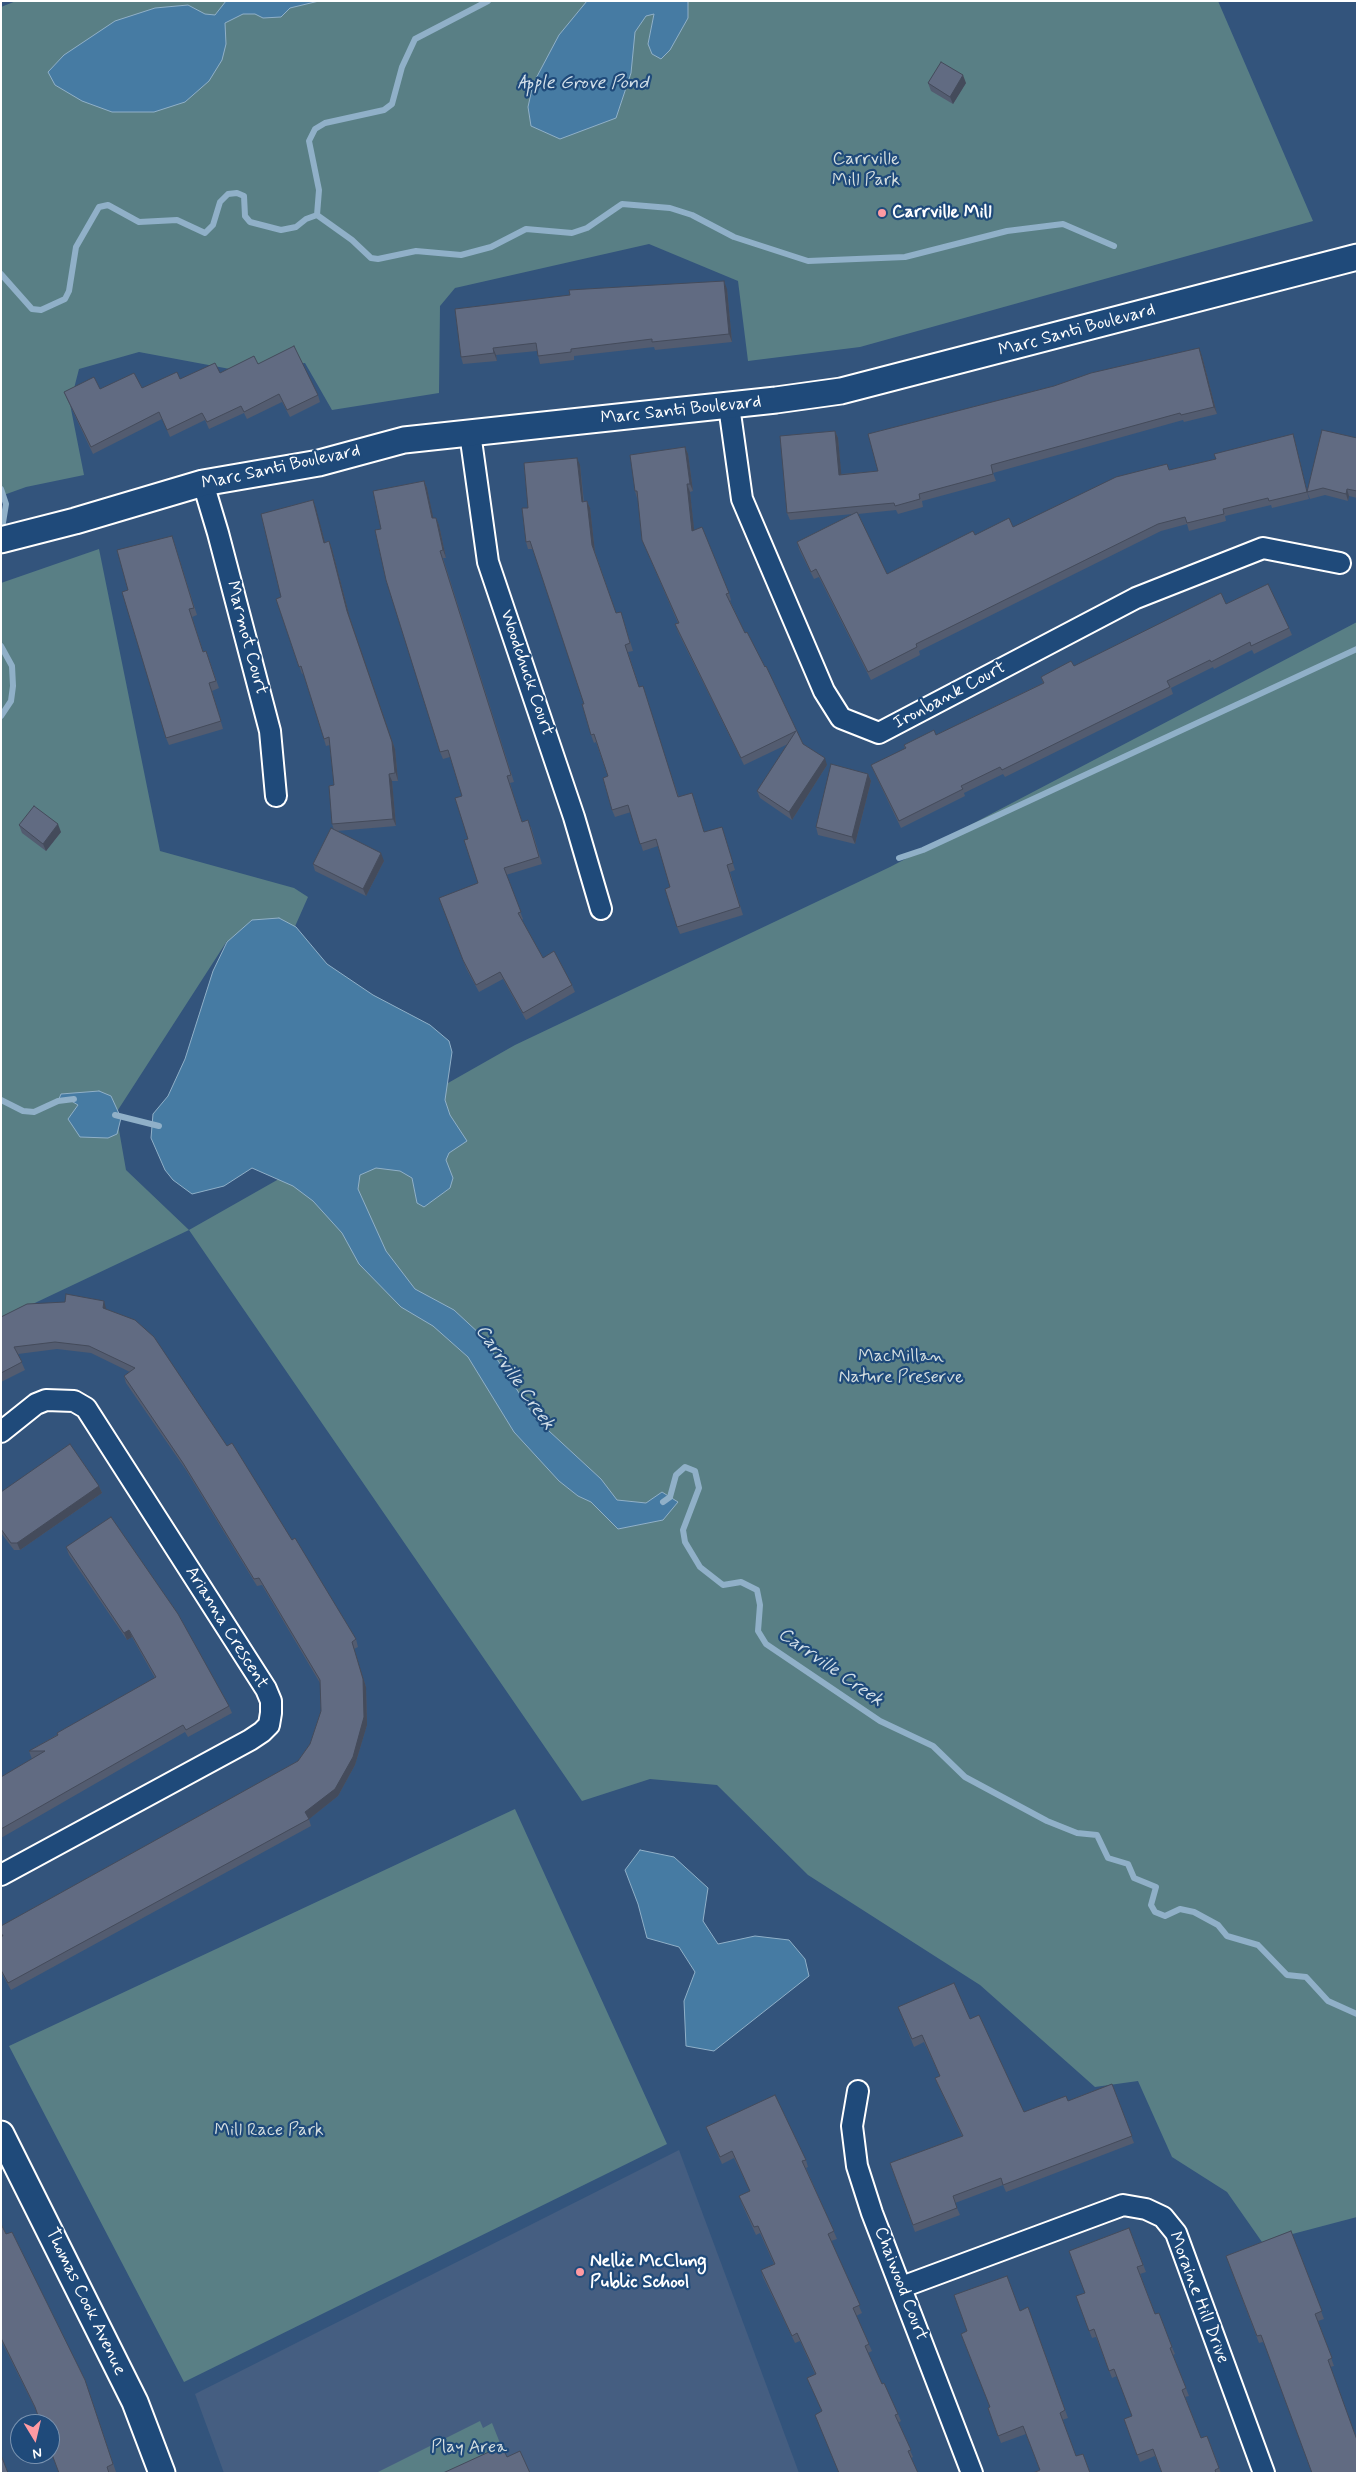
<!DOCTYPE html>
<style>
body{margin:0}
#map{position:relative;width:1358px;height:2474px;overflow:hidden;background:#33547c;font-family:Mynerve,sans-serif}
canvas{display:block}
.frame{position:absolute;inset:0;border:2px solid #fff;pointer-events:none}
.north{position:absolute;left:10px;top:2414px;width:50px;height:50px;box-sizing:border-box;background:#1f4a7a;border:1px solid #7992af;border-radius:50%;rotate:171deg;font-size:14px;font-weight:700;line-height:20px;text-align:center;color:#fff}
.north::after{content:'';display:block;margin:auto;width:18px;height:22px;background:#ff9aa2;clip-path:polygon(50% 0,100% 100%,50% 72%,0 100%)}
</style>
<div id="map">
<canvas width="1358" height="2474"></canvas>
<div class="frame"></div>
<div class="north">N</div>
</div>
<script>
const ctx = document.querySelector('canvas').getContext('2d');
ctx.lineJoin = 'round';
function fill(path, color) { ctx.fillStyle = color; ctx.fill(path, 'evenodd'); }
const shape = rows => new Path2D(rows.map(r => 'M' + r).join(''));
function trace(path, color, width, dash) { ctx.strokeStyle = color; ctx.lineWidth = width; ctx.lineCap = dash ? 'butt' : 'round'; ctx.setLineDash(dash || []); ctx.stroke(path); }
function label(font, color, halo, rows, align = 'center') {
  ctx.font = font + ' Mynerve,sans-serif'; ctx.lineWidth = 4.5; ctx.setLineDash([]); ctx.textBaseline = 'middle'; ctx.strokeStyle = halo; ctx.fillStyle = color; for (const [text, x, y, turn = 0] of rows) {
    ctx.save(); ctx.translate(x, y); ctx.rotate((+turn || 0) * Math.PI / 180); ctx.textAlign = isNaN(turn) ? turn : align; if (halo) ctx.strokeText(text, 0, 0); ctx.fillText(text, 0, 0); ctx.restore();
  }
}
fill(shape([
 [679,2150,799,2473,224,2473,195,2394]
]), '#455e81');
fill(shape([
 [16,1,1218,1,1313,221,860,347,748,361,738,281,649,244,455,288,440,306,439,393,332,410,305,363,230,369,139,352,79,369,70,404,84,475,26,487,1,496,1,7],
 [99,549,160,851,294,888,308,897,285,949,227,941,116,1113,126,1170,189,1230,515,1045,890,867,1357,622,1357,2217,1262,2242,1227,2192,1172,2157,1138,2081,1095,2087,980,1985,808,1875,717,1785,650,1779,582,1801,189,1230,1,1319,1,583],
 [515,1809,667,2144,184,2382,9,2046],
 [480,2421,483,2428,492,2423,504,2453,461,2473,376,2473]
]), '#597f85');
const water = shape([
 [226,1,319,1,290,8,281,17,263,18,255,14,243,14,225,23,226,44,222,60,209,81,185,102,154,112,112,112,82,101,55,85,48,72,64,55,115,21,155,8,188,5,205,14,215,15,226,1],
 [587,1,688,1,688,18,670,50,661,59,652,54,648,44,654,14,646,16,635,32,631,73,616,118,560,139,531,126,528,107,533,84,559,35,587,1],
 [279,918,296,927,327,964,373,995,430,1025,449,1041,452,1052,445,1100,450,1115,467,1141,449,1153,446,1160,453,1178,450,1188,424,1207,417,1203,412,1178,400,1171,376,1168,360,1175,358,1189,386,1251,415,1289,454,1310,482,1336,536,1419,601,1479,617,1500,646,1503,662,1492,678,1502,663,1520,618,1529,591,1502,578,1496,559,1481,514,1432,468,1357,433,1326,401,1307,359,1264,342,1233,313,1201,293,1186,252,1168,224,1186,192,1194,173,1180,165,1170,151,1138,153,1114,168,1096,185,1059,213,971,227,942,252,920,279,918],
 [99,1091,111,1096,121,1118,117,1134,108,1138,80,1137,68,1119,78,1105,68,1099,58,1101,61,1094,99,1091],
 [640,1850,674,1857,708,1888,703,1921,718,1944,755,1936,789,1940,805,1959,809,1976,714,2051,686,2046,684,2001,695,1972,679,1947,647,1938,638,1904,625,1870,640,1850]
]);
fill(water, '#467ba3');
trace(water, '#90b0c8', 1);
trace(shape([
 [317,215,352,240,371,258,378,259,416,251,461,255,491,247,526,229,572,233,587,228,622,204,670,208,692,215,734,237,808,261,905,257,1007,231,1063,224,1114,246],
 [317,215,319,190,309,141,315,129,325,123,384,110,392,104,402,67,415,39,488,1],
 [1,274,32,309,41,310,65,299,69,291,76,247,99,207,108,205,139,222,177,220,205,233,213,225,220,202,228,194,237,193,244,196,245,216,250,222,281,230,296,227,306,219,317,215],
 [1,489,6,504,1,535],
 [1,646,12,666,13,686,11,701,1,716],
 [899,858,923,850,1357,649],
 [1,1100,23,1111,34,1112,58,1101,74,1099],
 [115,1115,159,1126],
 [663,1502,670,1497,676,1475,685,1467,695,1471,699,1488,683,1530,685,1542,700,1567,723,1585,741,1582,757,1590,760,1605,758,1631,766,1644,880,1721,933,1746,965,1777,1047,1821,1077,1833,1097,1835,1108,1858,1128,1864,1134,1878,1156,1887,1151,1905,1155,1912,1165,1916,1180,1909,1194,1912,1218,1925,1227,1936,1258,1945,1287,1975,1306,1977,1328,2001,1357,2014]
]), '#90b0c8', 6);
const minor = shape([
 [729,406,742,499,824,691,841,718,879,733,1136,598,1263,548,1340,563],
 [470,433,488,562,574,817,601,909],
 [203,483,218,533,270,731,276,796],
 [1,1432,36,1404,46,1400,74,1401,86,1408,266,1689,271,1701,271,1713,269,1725,262,1732,250,1740,1,1875],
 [858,2091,852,2126,857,2166,872,2213,972,2473],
 [902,2287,1123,2205,1146,2209,1163,2217,1176,2233,1264,2473]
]);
const tertiary = shape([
 [1,540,75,521,203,483,319,463,404,440,776,400,841,391,1357,257],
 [1,2134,135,2402,162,2473]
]);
trace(minor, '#fff', 24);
trace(tertiary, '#fff', 29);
trace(minor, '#1f4a7a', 20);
trace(tertiary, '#1f4a7a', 25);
fill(shape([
 [928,83,966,83,953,104,931,91],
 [727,289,732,342,655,350,654,347,574,356,574,360,540,364,538,356,537,351,496,355,497,361,463,364,461,357,455,309],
 [1202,356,1217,414,1184,422,1183,420,993,473,996,481,922,501,923,507,898,514,896,510,858,514,887,574,975,535,1013,527,1169,470,1216,459,1293,434,1295,441,1307,491,1357,438,1357,498,1349,496,1348,501,1325,495,1310,499,1308,494,1309,499,1272,508,1271,505,1225,516,1226,521,1189,531,1187,524,1161,531,919,651,920,655,871,680,819,577,814,579,799,549,797,542,853,514,790,520,787,513,835,431,838,438,841,474,878,471],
 [258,364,318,395,320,402,290,417,282,402,247,419,244,413,209,429,205,420,170,437,162,419,93,454,67,399,64,392,100,389,142,388,180,379,220,373],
 [685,447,688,454,693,491,690,492,694,530,729,593,731,600,730,601,745,633,803,744,827,765,792,820,760,798,757,791,788,744,744,765,678,632,675,624,678,623,642,540,638,498,637,498,635,491],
 [580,465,584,502,587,501,590,508,595,552,616,613,623,619,633,651,628,652,639,687,679,797,694,800,704,832,724,834,735,870,730,872,743,915,680,934,677,927,670,887,658,846,643,851,631,812,615,817,612,810,608,776,596,742,594,743,591,735,584,704,533,549,528,549,526,542,528,508],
 [424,481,427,488,433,518,436,518,439,525,446,558,443,558,514,782,510,783,522,822,531,827,542,864,506,875,523,919,522,920,543,958,572,985,575,992,526,1020,503,979,479,992,466,968,439,898,478,883,468,839,462,796,450,757,443,759,440,752,381,529],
 [313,500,325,542,329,541,332,549,350,618,395,749,398,781,392,781,396,826,337,831,384,861,366,896,315,871,313,864,334,830,332,824,334,785,330,745,326,746,304,673,302,674,276,599,281,597],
 [172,536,197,615,192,617,203,651,206,651,219,688,212,691,223,729,169,745,166,738,128,590],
 [1226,604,1289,628,1292,635,1254,654,1252,650,1214,669,1213,667,1171,688,1173,694,1005,777,1003,774,964,793,965,796,901,828,874,772,871,765,905,749,904,745,936,735,1043,683,1041,677,1074,666],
 [868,774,871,781,855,844,818,835,816,827],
 [19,825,61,832,46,851,22,833],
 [106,1308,106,1309,227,1446,292,1540,356,1639,358,1647,354,1649,366,1687,367,1725,355,1765,338,1796,309,1819,311,1826,11,1990,1,1972,1,1926,298,1761,310,1744,321,1711,320,1683,262,1585,257,1586,186,1470,126,1383,124,1376,130,1372,91,1353,57,1349,18,1354,25,1370,1,1382,1,1317],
 [99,1486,102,1493,20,1550,14,1550,1,1533,1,1492],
 [66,1547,229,1706,232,1713,188,1737,185,1732,1,1838,1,1777,32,1759,29,1751,155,1678,132,1637,127,1640,69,1555],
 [898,2007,970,2019,1024,2112,1068,2101,1112,2084,1134,2143,1006,2192,1003,2185,955,2203,960,2215,915,2232,890,2163,962,2136,938,2085,935,2078,940,2076,924,2042,914,2047],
 [706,2127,806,2160,808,2167,806,2168,837,2239,831,2241,862,2313,856,2316,872,2351,868,2353,882,2384,898,2414,901,2421,898,2423,913,2457,911,2458,822,2411,807,2378,815,2374,800,2341,795,2343,763,2277,761,2270,774,2264,760,2233,756,2235,742,2204,739,2196,750,2191,734,2158,722,2164],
 [1,2224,85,2380,116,2472,113,2473,59,2473,38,2414,1,2340],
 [1129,2228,1146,2272,1140,2274,1155,2314,1172,2347,1175,2354,1173,2355,1189,2396,1185,2397,1201,2438,1207,2436,1221,2473,1162,2473,1155,2456,1140,2462,1124,2419,1132,2416,1117,2376,1112,2378,1096,2337,1092,2338,1076,2296,1085,2293],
 [1291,2231,1324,2319,1318,2321,1334,2366,1330,2367,1345,2408,1263,2342,1259,2343,1226,2256],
 [1028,2307,1068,2418,1062,2420,1040,2470,1026,2434,1001,2443,988,2408,990,2407,1020,2311]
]), '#535c70');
fill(shape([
 [963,75,966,83,953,104,950,97],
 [724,281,727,289,732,342,729,334],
 [493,348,496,355,497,361,494,353],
 [1199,348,1202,356,1217,414,1214,407],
 [835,431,838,438,842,482,839,475],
 [1293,434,1295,441,1309,499,1307,492],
 [685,447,688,454,693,491,690,484],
 [577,458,580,465,584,509,582,502],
 [424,481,427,488,435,526,432,518],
 [687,484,690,492,695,538,692,531],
 [1347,489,1349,496,1348,501,1346,494],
 [313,500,316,508,327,550,324,543],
 [587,501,590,508,595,552,592,545],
 [436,518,439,525,446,558,443,550],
 [329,541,332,549,350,618,395,749,398,781,347,611],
 [825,758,827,765,792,820,789,812],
 [389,774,392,781,396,826,393,819],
 [868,774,871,781,855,844,852,837],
 [58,824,61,832,46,851,43,844],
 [381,853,384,861,366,896,363,889],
 [104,1301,106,1308,105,1315,103,1308],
 [99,1486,102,1493,20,1550,17,1543],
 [129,1630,132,1637,127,1640,124,1633],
 [352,1642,366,1687,367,1725,355,1765,338,1796,308,1820,305,1812]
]), '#444b5b');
const building = shape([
 [941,62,963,75,950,97,928,83,941,62],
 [724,281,729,334,652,342,652,339,571,349,571,352,538,356,536,343,493,348,494,353,461,357,455,309,570,295,569,290,724,281],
 [294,346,318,395,287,410,279,394,244,412,241,406,207,422,202,413,167,430,159,412,91,447,64,392,94,377,100,389,134,373,142,388,177,372,180,379,215,363,220,373,254,356,258,364,294,346],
 [1199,348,1214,407,1181,415,1180,413,991,465,993,474,919,494,920,499,895,506,894,503,787,513,780,436,835,431,839,475,878,471,868,434,1054,386,1091,373,1199,348],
 [1322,430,1357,438,1357,491,1347,489,1346,494,1323,488,1307,492,1322,430],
 [1293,434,1307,492,1269,501,1268,498,1223,509,1224,514,1187,523,1185,517,1158,524,916,644,917,647,868,672,816,569,811,572,797,542,857,512,887,574,973,531,975,535,1009,518,1013,527,1116,477,1167,464,1169,470,1216,459,1214,454,1293,434],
 [685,447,690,484,687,484,692,531,702,527,729,593,726,594,745,633,747,632,765,667,766,666,803,744,825,758,789,812,757,791,796,731,741,758,675,624,679,623,642,540,637,491,635,491,630,455,685,447],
 [577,458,582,502,587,501,592,545,616,613,621,612,630,643,625,645,639,687,643,686,678,797,692,793,704,832,722,827,733,863,727,865,740,907,677,927,665,889,670,887,656,839,640,844,628,805,612,810,603,778,608,776,594,734,591,735,582,704,584,704,530,541,526,542,522,508,528,508,524,463,577,458],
 [424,481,432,518,436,518,443,550,440,551,511,775,507,776,522,822,528,820,539,857,504,868,521,912,518,913,543,958,554,951,572,985,523,1013,500,972,476,985,463,960,439,898,478,883,464,840,468,839,455,798,462,796,448,750,440,752,386,580,375,530,381,529,373,491,424,481],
 [313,500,324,543,329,541,347,611,392,742,395,773,389,774,393,819,332,824,329,786,334,785,329,737,324,739,301,666,299,667,276,599,281,597,261,514,313,500],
 [172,536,194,608,189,609,203,652,206,651,216,681,209,683,221,721,166,738,122,592,128,590,117,550,172,536],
 [1268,584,1289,628,1251,646,1250,642,1211,662,1210,660,1167,681,1170,687,1002,770,1000,767,961,786,963,789,899,821,871,765,906,748,904,745,934,730,936,735,1044,683,1041,677,1071,661,1074,666,1221,593,1226,604,1268,584],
 [831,764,868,774,852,837,816,827,831,764],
 [34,806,58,824,43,844,19,825,34,806],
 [331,828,381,853,363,889,313,864,331,828],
 [66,1294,104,1301,103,1308,135,1320,154,1337,227,1446,232,1443,292,1540,295,1538,356,1639,352,1642,363,1679,364,1717,353,1757,335,1789,305,1812,309,1819,8,1983,1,1970,1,1936,3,1936,1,1933,1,1926,298,1761,310,1744,321,1711,320,1680,259,1578,254,1579,183,1463,124,1376,135,1368,89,1346,55,1342,14,1347,22,1362,1,1373,1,1317,27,1304,65,1302,66,1294],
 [70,1444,99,1486,17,1543,11,1543,1,1529,1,1492,70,1444],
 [111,1517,178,1614,229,1706,186,1730,183,1725,1,1829,1,1777,45,1751,29,1751,58,1735,57,1733,156,1677,129,1630,124,1633,66,1547,111,1517],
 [954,1983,970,2019,979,2015,1024,2112,1066,2096,1068,2101,1112,2084,1132,2136,1003,2185,1001,2178,953,2196,957,2208,913,2225,890,2163,963,2136,935,2078,940,2076,922,2035,912,2039,898,2007,954,1983],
 [775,2095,806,2160,802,2161,834,2231,828,2234,860,2305,853,2308,869,2344,865,2346,882,2384,884,2383,898,2414,895,2415,911,2450,908,2451,918,2473,839,2473,815,2415,822,2411,807,2378,816,2374,797,2333,792,2336,761,2270,775,2264,758,2226,754,2227,739,2196,750,2191,732,2151,720,2157,706,2127,775,2095],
 [1,2224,6,2234,12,2232,85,2380,113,2464,107,2467,109,2473,59,2473,50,2449,50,2424,41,2424,35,2407,1,2338,1,2224],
 [1129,2228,1143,2265,1137,2267,1155,2314,1159,2313,1172,2347,1170,2348,1186,2388,1182,2390,1201,2438,1207,2436,1219,2468,1215,2470,1216,2473,1162,2473,1153,2449,1137,2455,1124,2419,1132,2416,1114,2369,1109,2371,1094,2329,1089,2331,1076,2296,1085,2293,1069,2251,1129,2228],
 [1291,2231,1322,2311,1315,2314,1332,2358,1328,2360,1357,2440,1357,2473,1312,2473,1261,2335,1257,2336,1226,2256,1291,2231],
 [1007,2276,1020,2311,1028,2307,1065,2410,1060,2413,1076,2456,1083,2454,1090,2473,1033,2473,1040,2470,1023,2426,998,2436,988,2408,990,2407,961,2334,967,2331,954,2295,1007,2276],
 [502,2446,507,2457,520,2451,530,2473,443,2473,502,2446],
 [1,2455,8,2473,1,2473,1,2455]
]);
fill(building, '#616b82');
trace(building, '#444b5b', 1);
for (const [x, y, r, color] of [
 [882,213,5,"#ff9aa2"],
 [580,2272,5,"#ff9aa2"]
]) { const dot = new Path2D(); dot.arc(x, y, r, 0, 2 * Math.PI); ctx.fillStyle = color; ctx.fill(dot); trace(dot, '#1f4a7a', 2); }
label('18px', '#d6dfe0', '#1f4a7a', [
 ["Carrville",866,160],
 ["Mill Park",866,181],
 ["MacMillan",901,1357],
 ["Nature Preserve",901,1378],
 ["Mill Race Park",269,2131],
 ["Play Area",469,2448]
]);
label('bold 18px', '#fff', '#1f4a7a', [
 ["Carrville Mill",892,213],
 ["Nellie McClung",590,2262],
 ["Public School",590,2283]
], 'left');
label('18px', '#fff', '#1f4a7a', [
 ["Marc Santi Boulevard",1077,331,-15],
 ["Marc Santi Boulevard",681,411,-6],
 ["Marc Santi Boulevard",281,468,-12],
 ["Marmot Court",246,638,75],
 ["Woodchuck Court",526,673,71],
 ["Ironbank Court",950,696,-28],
 ["Arianna Crescent",226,1628,58],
 ["Chaiwood Court",900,2284,69],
 ["Moraine Hill Drive",1198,2298,69],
 ["Thomas Cook Avenue",85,2302,64]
]);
label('italic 19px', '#d1dee8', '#1f4a7a', [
 ["Apple Grove Pond",583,84],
 ["Carrville Creek",514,1378,55],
 ["Carrville Creek",830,1668,35]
]);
</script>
